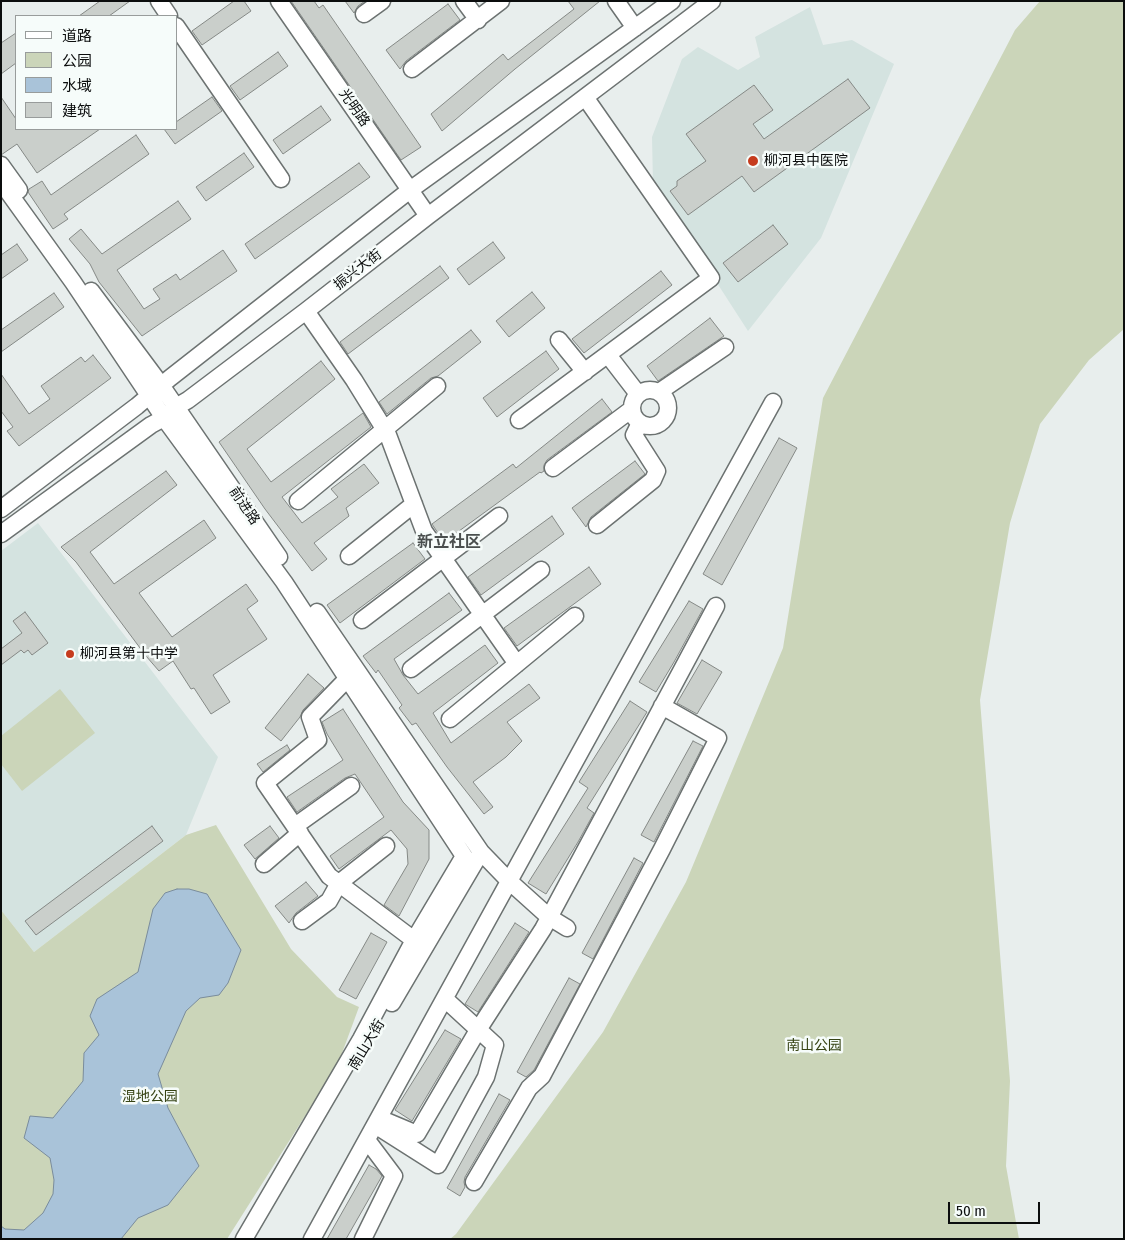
<!DOCTYPE html>
<meta charset="utf-8">
<style>
body{margin:0}
#map{position:relative;width:1125px;height:1240px;overflow:hidden;background:#e8eeed;font-family:"Fira Sans Condensed","Noto Sans SC",sans-serif}
canvas{display:block}
.frame{position:absolute;inset:0;border:2px solid #0b0d0d;pointer-events:none}
.legend{position:absolute;left:15px;top:15px;width:162px;height:115px;box-sizing:border-box;background:#f6fcfa;border:1px solid #989c9b;margin:0;padding:6px 9px;list-style:none;font-size:15px;color:#0b0d0d}
.legend li{display:flex;align-items:center;gap:10px;height:25px}
.legend b{width:25px;border:1px solid #989c9b}
.scale{position:absolute;left:948px;top:1202px;width:92px;height:22px;box-sizing:border-box;border:2px solid #0b0d0d;border-top:0;padding-left:6px;font-size:15px;line-height:18px;white-space:nowrap;color:#0b0d0d;-webkit-text-stroke:4px #f6fcfa;paint-order:stroke}
</style>
<div id="map">
<canvas width="1125" height="1240"></canvas>
<div class="frame"></div>
<ul class="legend">
<li><b style="height:6px;background:#fff"></b>道路</li>
<li><b style="height:14px;background:#cbd5b9"></b>公园</li>
<li><b style="height:14px;background:#a9c3d9"></b>水域</li>
<li><b style="height:14px;background:#cacfcb"></b>建筑</li>
</ul>
<div class="scale">50 m</div>
</div>
<script>
const ctx = document.querySelector('canvas').getContext('2d');
ctx.lineJoin = 'round';
function fill(path, color) { ctx.fillStyle = color; ctx.fill(path, 'evenodd'); }
const shape = rows => new Path2D(rows.map(r => 'M' + r).join(''));
function trace(path, color, width, dash) { ctx.strokeStyle = color; ctx.lineWidth = width; ctx.lineCap = dash ? 'butt' : 'round'; ctx.setLineDash(dash || []); ctx.stroke(path); }
function label(font, color, halo, rows, align = 'center') {
  ctx.font = font + ' "Fira Sans Condensed","Noto Sans SC",sans-serif'; ctx.lineWidth = 5; ctx.setLineDash([]); ctx.textBaseline = 'middle'; ctx.strokeStyle = halo; ctx.fillStyle = color; for (const [text, x, y, turn = 0] of rows) {
    ctx.save(); ctx.translate(x, y); ctx.rotate((+turn || 0) * Math.PI / 180); ctx.textAlign = isNaN(turn) ? turn : align; if (halo) ctx.strokeText(text, 0, 0); ctx.fillText(text, 0, 0); ctx.restore();
  }
}
fill(shape([
 [810,7,823,45,852,40,894,64,821,238,748,331,653,184,652,137,682,59,698,47,738,70,760,57,755,37],
 [38,523,218,757,186,835,34,952,1,910,1,551]
]), '#d4e3e0');
fill(shape([
 [1040,1,1124,1,1124,329,1089,360,1040,424,1010,523,980,700,1010,1081,1006,1166,1019,1239,450,1239,456,1234,603,1032,686,882,783,648,823,398,1015,30],
 [60,689,95,733,22,791,1,764,1,736],
 [216,825,291,949,337,997,359,1007,338,1064,227,1239,1,1239,1,910,34,952,186,835]
]), '#cbd5b9');
const water = shape([
 [177,889,189,889,207,894,241,950,228,983,219,995,200,998,186,1011,158,1074,168,1108,199,1166,168,1205,138,1218,121,1239,1,1239,1,1226,5,1229,24,1230,43,1213,53,1194,54,1180,50,1158,24,1138,30,1116,53,1118,83,1081,84,1053,99,1035,90,1016,97,999,138,972,153,909,165,893,177,889]
]);
fill(water, '#a9c3d9');
trace(water, '#7a8c9c', 1);
const building = shape([
 [100,1,130,1,109,16,79,16,100,1],
 [234,1,244,1,251,11,202,45,192,31,234,1],
 [291,1,314,1,319,8,323,5,421,147,401,160,291,1],
 [345,1,365,1,358,6,354,13,345,1],
 [568,1,600,1,515,69,442,131,431,114,503,54,508,60,574,9,568,1],
 [448,4,460,20,406,61,400,69,386,50,448,4],
 [16,33,16,63,1,74,1,43,16,33],
 [278,52,288,66,240,100,230,86,278,52],
 [848,79,870,108,754,192,742,176,688,215,670,191,677,186,677,181,706,161,686,134,754,85,773,110,753,124,764,139,848,79],
 [1,97,16,119,16,129,100,129,37,173,17,144,1,155,1,97],
 [212,97,222,111,175,144,164,129,176,129,176,122,212,97],
 [321,106,331,120,283,154,273,140,321,106],
 [136,135,149,154,64,214,68,219,53,229,28,192,29,189,42,181,51,195,136,135],
 [244,153,254,167,206,201,196,187,244,153],
 [359,163,370,177,255,259,245,244,359,163],
 [178,201,191,219,117,270,144,309,160,299,153,289,176,274,180,280,223,250,237,271,142,336,99,282,90,264,69,239,81,229,102,254,178,201],
 [773,225,788,244,738,282,723,263,773,225],
 [493,242,505,258,469,285,457,269,493,242],
 [17,244,28,260,1,279,1,255,17,244],
 [440,266,449,278,348,354,340,342,440,266],
 [661,271,672,285,584,353,572,339,661,271],
 [532,292,545,308,509,337,496,321,532,292],
 [54,293,64,307,1,352,1,330,54,293],
 [710,318,724,336,658,381,647,366,710,318],
 [471,330,481,342,438,376,431,378,387,414,379,402,471,330],
 [546,351,559,369,497,417,483,398,546,351],
 [93,355,111,378,19,446,7,431,13,427,1,411,1,374,29,414,50,399,41,386,81,357,85,362,93,355],
 [321,361,335,379,247,449,271,482,363,413,371,427,282,497,302,523,338,497,331,489,364,464,379,483,346,508,349,516,314,543,327,559,312,571,265,509,219,442,321,361],
 [602,399,612,412,547,460,544,465,544,471,541,473,540,472,444,542,432,524,513,464,516,468,602,399],
 [779,438,797,448,722,585,703,574,779,438],
 [635,461,645,474,591,517,586,527,572,508,635,461],
 [166,471,177,485,90,552,114,584,204,520,216,538,139,593,172,637,246,584,258,601,247,609,267,639,213,675,230,702,211,714,194,688,191,689,173,661,159,671,146,656,76,562,61,547,166,471],
 [552,516,564,534,481,595,468,577,552,516],
 [413,543,425,559,340,623,327,605,413,543],
 [589,567,601,584,517,646,504,628,589,567],
 [449,593,462,610,394,659,403,675,418,694,485,645,498,663,433,713,451,743,529,684,540,698,507,722,522,741,506,757,473,782,493,807,484,814,447,767,416,723,412,725,399,708,402,705,378,670,376,673,363,656,449,593],
 [689,601,703,609,674,662,656,692,639,682,689,601],
 [25,612,48,643,32,655,28,650,24,653,21,650,1,665,1,649,22,633,13,621,25,612],
 [702,660,722,672,697,714,677,703,702,660],
 [308,674,324,688,303,710,300,717,281,741,265,728,308,674],
 [630,701,647,712,587,808,594,813,578,842,546,894,528,883,588,788,579,782,630,701],
 [343,709,403,802,429,830,429,859,399,916,384,905,408,864,407,849,391,830,339,869,330,856,384,817,355,774,345,778,297,812,287,797,343,760,327,734,322,722,343,709],
 [693,741,703,746,654,842,641,835,693,741],
 [287,745,290,750,263,772,257,764,287,745],
 [152,826,163,841,36,935,25,921,152,826],
 [270,826,279,838,255,859,244,845,270,826],
 [634,858,643,863,593,959,582,953,634,858],
 [306,882,318,896,296,913,289,923,275,906,306,882],
 [515,923,529,932,478,1012,465,1004,515,923],
 [371,933,387,942,356,999,339,990,371,933],
 [569,978,580,984,534,1070,526,1077,517,1072,569,978],
 [445,1030,461,1039,412,1121,395,1110,445,1030],
 [499,1094,510,1100,465,1177,464,1182,465,1187,460,1196,447,1188,499,1094],
 [369,1165,376,1169,382,1176,346,1239,327,1239,369,1165]
]);
fill(building, '#cacfcb');
trace(building, '#858986', 1);
const minor = shape([
 [159,1,169,16],
 [279,1,428,216],
 [464,1,478,20],
 [616,1,635,28],
 [364,14,382,1],
 [176,26,281,179],
 [412,69,501,1],
 [1,165,19,190],
 [1,182,73,282,164,418,284,582,464,856,414,940,361,1039,244,1239],
 [91,291,161,385,279,557],
 [306,311,354,380,388,435,424,531,517,664],
 [559,340,585,372],
 [608,355,638,394],
 '632 408a18 18 0 1 1 36 0a18 18 0 1 1-36 0Z',
 [659,392,725,347],
 [519,420,711,278,585,97],
 [553,468,632,409],
 [298,501,437,386],
 [1,509,137,406,170,378,410,190,672,1],
 [597,525,653,480,657,471,634,435,640,423],
 [1,534,151,425,164,418,176,407,188,400,306,311,428,216,712,1],
 [349,556,414,504],
 [317,612,481,852,509,881,549,917,567,928],
 [362,620,499,516],
 [411,669,541,570],
 [347,679,310,717,318,740,265,783,329,876,414,940],
 [450,719,575,616],
 [295,826,351,786],
 [264,864,300,833],
 [302,921,329,901,339,883,386,846],
 [392,1003,481,852],
 [379,1118,417,1134,478,1030,543,929,716,606],
 [375,1125,438,1165,486,1077,495,1045,445,999],
 [474,1182,529,1088,542,1076,662,849,718,738,662,706],
 [312,1239,773,402],
 [363,1239,394,1176,367,1140]
]);
trace(minor, '#6c7271', 19);
trace(minor, '#fff', 16);
for (const [x, y, r, color] of [
 [753,161,6,"#c63c1e"],
 [70,654,5,"#c63c1e"]
]) { const dot = new Path2D(); dot.arc(x, y, r, 0, 2 * Math.PI); ctx.fillStyle = color; ctx.fill(dot); trace(dot, '#f6fcfa', 2); }
label('14px', '#0b0d0d', '#f6fcfa', [
 ["光明路",354,108,55],
 ["振兴大街",358,270,-38],
 ["前进路",244,506,56],
 ["南山大街",367,1045,-59]
]);
label('14px', '#0b0d0d', '#f6fcfa', [
 ["柳河县中医院",764,161],
 ["柳河县第十中学",80,654]
], 'left');
label('14px', '#364314', '#f6fcfa', [
 ["南山公园",814,1046],
 ["湿地公园",150,1097]
]);
label('bold 16px', '#4a4f4e', '#f6fcfa', [
 ["新立社区",449,543]
]);
</script>
